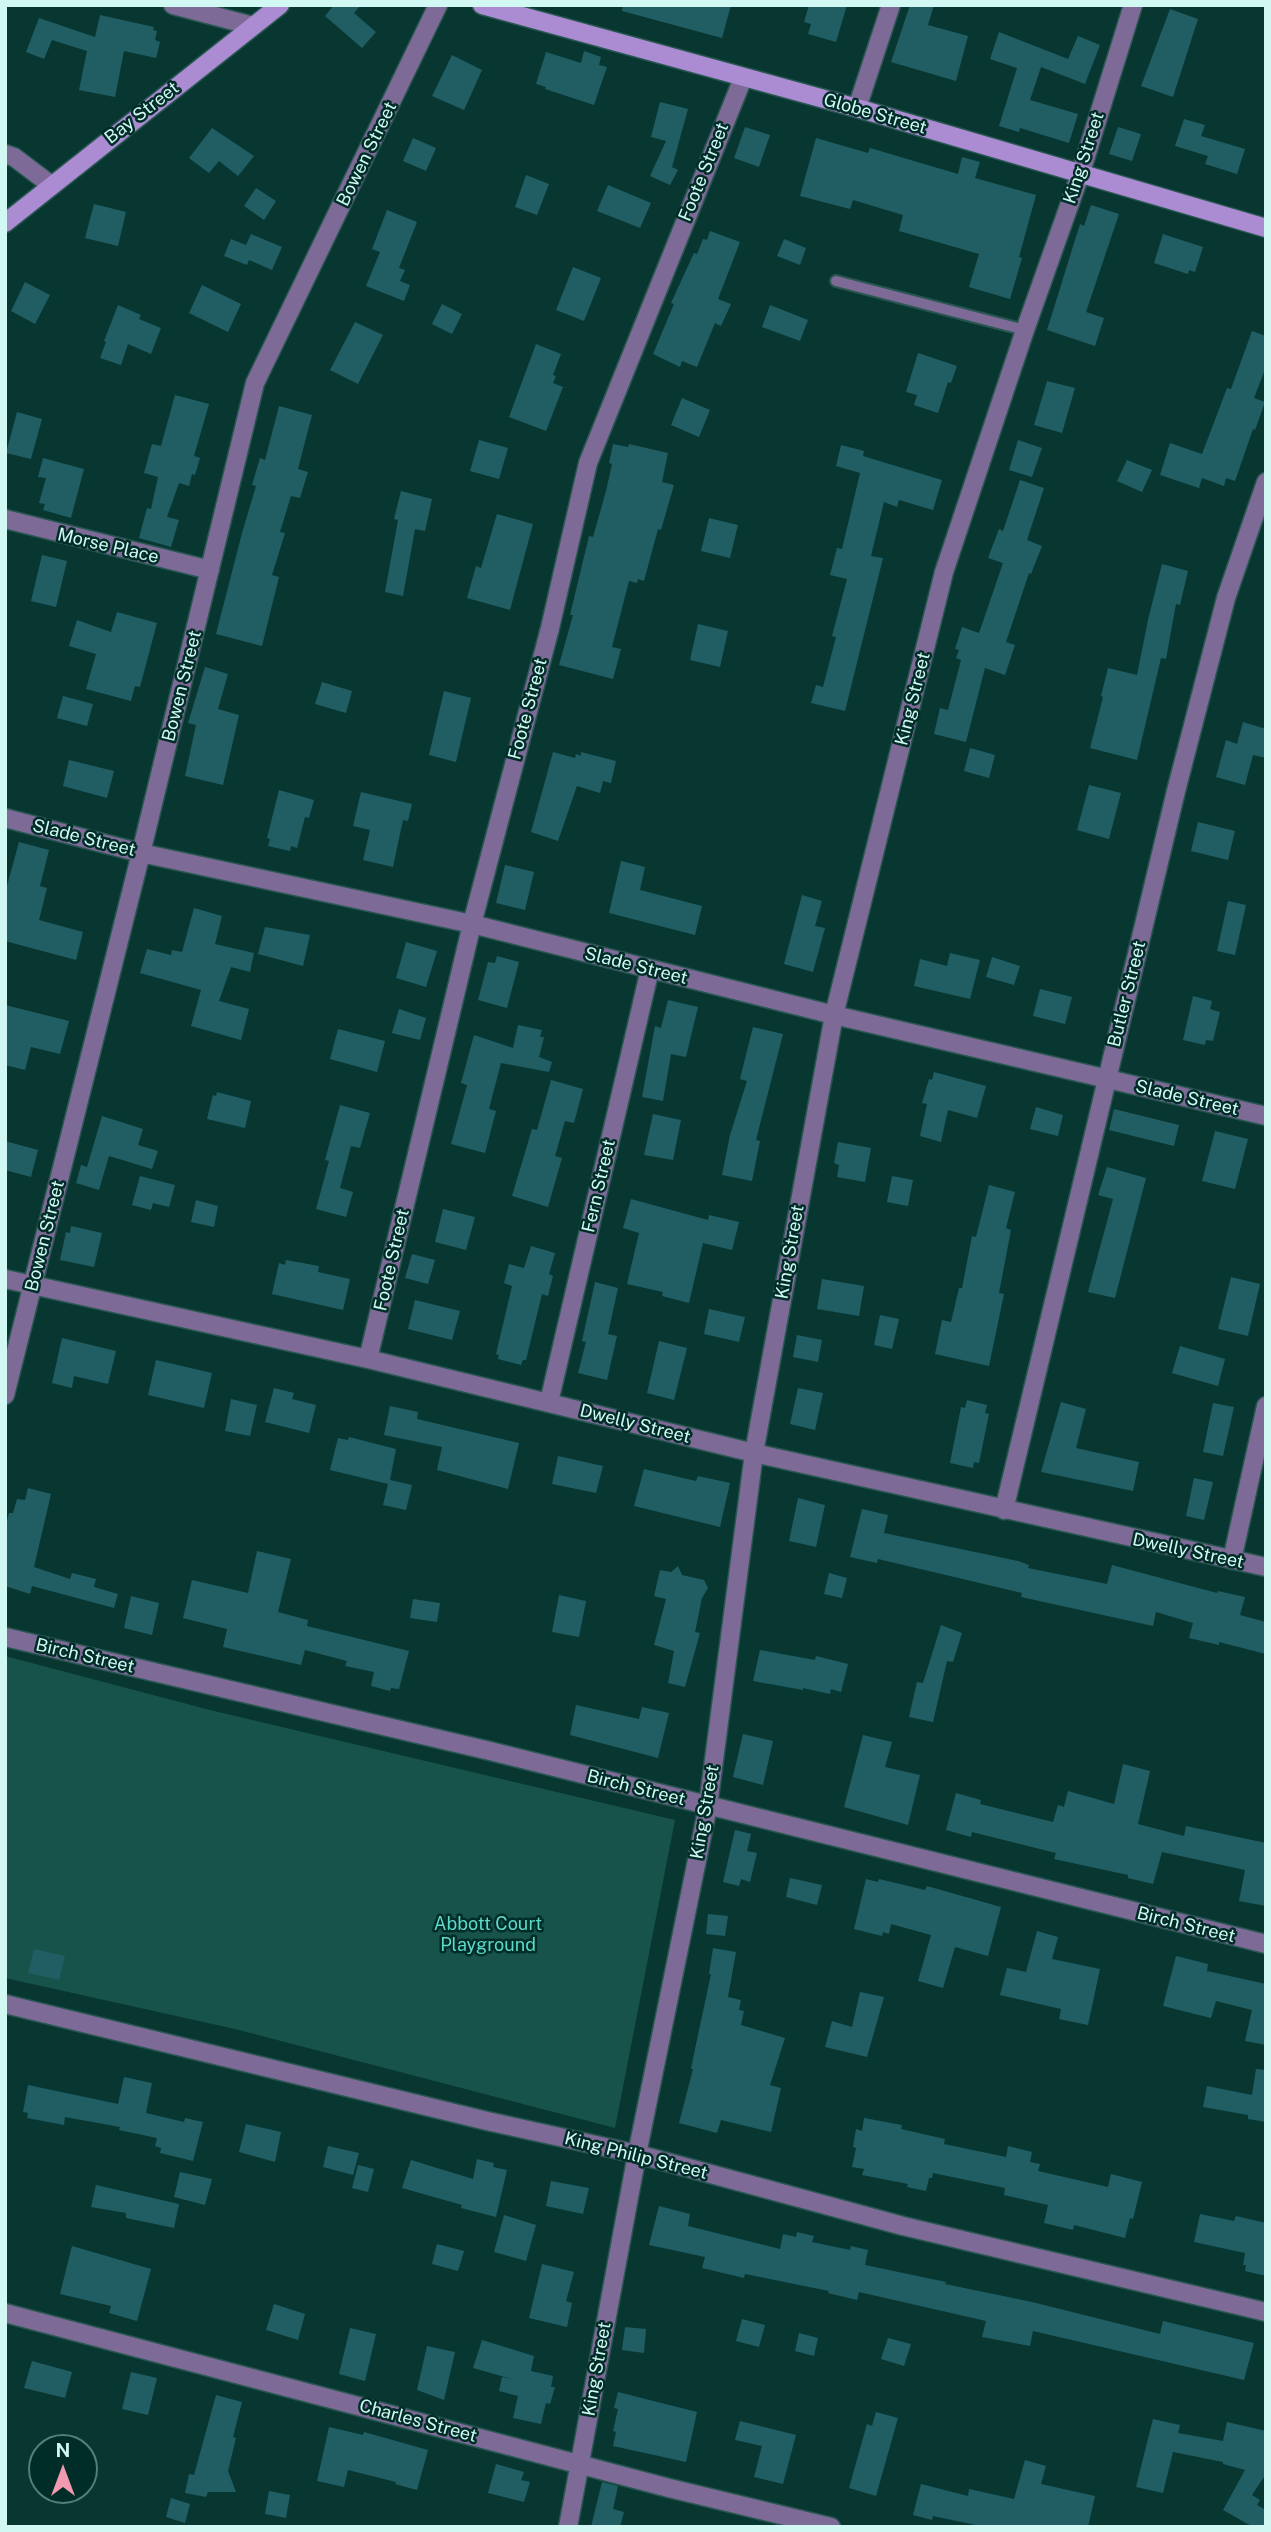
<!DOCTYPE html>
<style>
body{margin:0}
#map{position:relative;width:1271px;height:2532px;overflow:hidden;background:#083732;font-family:"Public Sans",sans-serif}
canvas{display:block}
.frame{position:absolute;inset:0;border:7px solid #d1f8f2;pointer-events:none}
.north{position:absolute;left:28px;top:2434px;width:70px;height:70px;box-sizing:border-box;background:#002d28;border:2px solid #547e79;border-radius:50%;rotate:0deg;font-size:19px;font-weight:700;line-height:28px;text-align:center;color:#d1f8f2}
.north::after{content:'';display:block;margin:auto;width:24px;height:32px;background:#f29aae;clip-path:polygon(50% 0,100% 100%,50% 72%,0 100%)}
</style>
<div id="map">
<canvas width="1271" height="2532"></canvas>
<div class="frame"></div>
<div class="north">N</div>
</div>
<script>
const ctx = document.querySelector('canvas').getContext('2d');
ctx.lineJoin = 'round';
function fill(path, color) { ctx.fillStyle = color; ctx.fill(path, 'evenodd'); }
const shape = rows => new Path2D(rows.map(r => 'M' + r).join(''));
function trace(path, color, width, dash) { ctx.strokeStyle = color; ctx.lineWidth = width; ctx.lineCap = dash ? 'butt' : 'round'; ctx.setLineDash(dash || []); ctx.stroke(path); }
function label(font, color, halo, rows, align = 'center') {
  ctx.font = font + ' "Public Sans",sans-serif'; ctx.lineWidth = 5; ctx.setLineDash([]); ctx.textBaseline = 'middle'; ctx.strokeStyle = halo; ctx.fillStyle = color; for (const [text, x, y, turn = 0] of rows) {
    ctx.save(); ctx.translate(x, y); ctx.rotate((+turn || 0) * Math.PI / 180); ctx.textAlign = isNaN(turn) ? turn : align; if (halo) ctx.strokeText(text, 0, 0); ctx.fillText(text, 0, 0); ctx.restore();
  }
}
fill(shape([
 [5,1656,210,1710,675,1820,615,2128,235,2029,5,1978]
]), '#17524b');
fill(shape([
 [334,5,361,5,354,13,376,32,362,48,325,16],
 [623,5,731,5,722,38,622,11],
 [809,5,847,5,836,42,808,34,811,24,804,22],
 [910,5,934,5,928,25,968,36,956,81,891,62],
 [1170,9,1198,19,1173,97,1141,86],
 [100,15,154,27,153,30,157,31,155,40,160,42,156,58,124,51,115,97,79,90,87,51,52,40,44,59,26,52,39,18,95,37],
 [999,32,1068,59,1078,36,1100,45,1085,84,1041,67,1030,100,1078,114,1069,143,1020,128,1019,132,999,126,1017,68,990,59],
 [584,51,601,57,599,65,607,67,594,105,545,89,546,87,536,84,546,52,581,63],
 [452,55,482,70,464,110,432,96],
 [660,102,688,109,672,167,678,170,670,185,650,176,666,141,651,137],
 [1184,119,1205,125,1201,136,1245,149,1237,174,1205,164,1208,156,1175,146],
 [745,127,770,135,759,167,734,158],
 [1118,127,1141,134,1132,161,1109,154],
 [212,128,254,156,238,176,219,161,209,173,189,158],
 [413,138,436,148,426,171,403,161],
 [816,138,868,153,870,148,958,174,962,157,980,162,975,178,1036,195,1019,257,1022,258,1010,299,969,287,979,254,899,231,903,215,853,200,850,209,800,196],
 [526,175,549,184,537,215,515,207],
 [608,185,651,203,640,228,597,211],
 [256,188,276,201,264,220,244,206],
 [94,204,126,212,118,246,85,238],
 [1091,205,1119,214,1086,312,1104,318,1095,346,1047,330,1080,224,1084,226],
 [387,210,417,222,399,268,405,270,400,281,410,285,404,301,366,286,380,252,372,249],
 [710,231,740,242,718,299,731,304,721,326,715,323,697,367,682,361,680,367,653,354,674,304,671,303,694,253,697,254,703,239,707,240],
 [251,234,282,247,272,270,249,260,247,265,224,256,231,239,246,245],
 [1163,234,1203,247,1195,272,1189,270,1188,274,1154,263],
 [784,239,806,248,800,265,777,256],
 [573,267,601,278,584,321,556,310],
 [25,282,50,295,35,324,11,311],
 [202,285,241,304,228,332,189,313],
 [442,304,462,314,452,334,432,324],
 [118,305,141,315,139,319,161,328,151,354,128,344,121,365,100,358,106,342,104,341],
 [770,305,808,320,800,341,762,327],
 [355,322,383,335,358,384,330,370],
 [1252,331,1266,336,1266,367,1254,398,1265,402,1255,430,1253,429,1235,481,1226,478,1224,486,1202,478,1199,488,1160,475,1170,443,1202,454,1227,388,1231,389],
 [536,344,561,354,553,375,556,376,553,383,563,387,546,431,509,417],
 [918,353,957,366,951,383,948,382,938,413,914,405,917,395,906,392],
 [1047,381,1075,388,1062,433,1034,425],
 [175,395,209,404,194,456,200,458,195,475,192,474,189,486,179,483,167,517,179,520,171,547,139,538,147,508,151,509,158,477,144,473,152,444,161,446],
 [682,398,710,410,699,437,671,425],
 [279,406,312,415,298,469,308,472,300,498,291,496,280,532,285,533,272,575,279,577,262,646,216,634,242,533,256,486,252,485,260,458,265,460],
 [17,412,42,419,31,459,6,453],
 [479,440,508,448,499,479,470,471],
 [1018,440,1042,448,1032,477,1009,470],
 [613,444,628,447,629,444,668,453,662,482,674,485,661,530,658,529,644,581,638,579,637,583,629,581,612,647,621,649,613,679,559,665,573,615,570,615,589,536,593,537,606,491,612,464,609,463],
 [841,445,864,451,863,456,942,480,933,510,899,500,897,507,884,502,871,556,883,558,845,711,811,703,816,685,823,687,836,637,832,636,847,579,830,575,837,548,842,549,860,473,836,466],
 [43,458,84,469,71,518,43,510,45,504,39,503,46,478,38,477],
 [1127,460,1152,470,1142,492,1117,481],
 [1020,480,1044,488,1027,540,1042,546,1031,574,1029,573,1006,642,1015,645,1005,675,985,668,966,742,934,734,940,708,948,710,961,660,956,658,959,650,955,649,962,627,979,633,1003,563,988,558,999,529,1003,531],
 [401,491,432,499,425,531,415,529,403,596,385,592,398,520,394,519],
 [497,514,533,524,510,610,467,598,476,566,481,568],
 [709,518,738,525,730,558,701,551],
 [42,555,67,561,56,607,31,601],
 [1162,564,1188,571,1180,605,1176,604,1166,659,1161,658,1137,760,1090,748,1103,697,1101,696,1108,668,1137,675,1148,620],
 [117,612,157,623,140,687,135,686,131,701,86,689,96,654,69,646,77,620,111,632],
 [698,624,728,631,720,667,690,660],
 [205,667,228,674,218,709,239,715,223,785,185,776,196,725,188,723],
 [322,682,352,691,346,713,315,704],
 [444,691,471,698,456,762,429,755],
 [63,696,93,704,87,726,57,718],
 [1243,722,1266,729,1266,758,1253,755,1245,785,1216,777,1226,740,1237,744],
 [970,748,995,755,989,778,964,771],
 [553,752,575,758,576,754,581,756,581,752,616,761,611,783,603,781,600,793,577,786,558,841,531,832],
 [69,760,114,771,107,798,63,786],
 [1089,785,1121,793,1109,839,1077,830],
 [279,790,314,800,309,818,305,817,297,848,291,846,290,851,268,846,270,839,267,838],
 [361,792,412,804,408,821,403,820,393,867,363,860,370,830,353,826],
 [1198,822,1235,831,1228,860,1191,851],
 [19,842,49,850,40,886,47,888,39,920,83,932,76,960,5,941,5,893],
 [621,861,645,867,640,890,702,906,695,935,609,913],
 [505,865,534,872,525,910,496,903],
 [802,895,822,901,815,926,825,928,813,972,784,964],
 [1228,901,1246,905,1235,955,1217,951],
 [194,908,222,916,215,944,254,953,250,972,231,967,219,1001,249,1009,241,1040,191,1026,201,990,140,973,147,949,171,955,172,950,182,952],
 [265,927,310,935,303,966,258,954],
 [406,942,437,951,426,987,396,978],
 [950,953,980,960,970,999,914,986,920,959,947,966],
 [497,956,519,962,507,1008,478,1000,488,962,495,963],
 [992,957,1020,966,1014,985,986,977],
 [1040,989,1072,997,1065,1024,1033,1016],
 [1193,996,1212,1001,1210,1009,1220,1012,1213,1041,1206,1040,1205,1045,1183,1040],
 [668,1000,698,1007,686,1057,671,1054,663,1101,642,1097,655,1026,661,1028],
 [5,1005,69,1021,60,1054,31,1047,25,1070,5,1065],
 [399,1009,426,1018,420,1040,392,1033],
 [518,1025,542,1030,540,1037,544,1037,539,1057,552,1062,549,1072,501,1063,489,1109,496,1111,485,1153,451,1144,467,1085,461,1083,474,1035,513,1048],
 [753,1027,783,1034,756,1140,760,1141,752,1181,722,1175,730,1135,747,1081,740,1079],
 [338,1029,385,1041,377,1072,330,1059],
 [934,1072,986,1086,977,1118,948,1110,941,1142,920,1136,927,1104,922,1103,929,1079,932,1080],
 [551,1080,583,1089,574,1123,565,1121,555,1156,562,1158,548,1207,512,1196,532,1129,537,1130],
 [217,1092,251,1101,245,1128,207,1119,213,1095,216,1096],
 [340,1105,370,1113,360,1148,351,1146,340,1188,353,1192,346,1217,316,1209,329,1161,325,1160],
 [1036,1107,1063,1115,1058,1136,1030,1129],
 [1114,1109,1179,1125,1174,1146,1109,1130],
 [653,1114,681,1120,673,1160,644,1155],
 [102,1116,143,1129,138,1145,158,1151,152,1169,109,1156,99,1190,76,1183,81,1165,87,1167],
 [1215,1131,1248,1139,1235,1189,1202,1181],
 [5,1141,38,1150,31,1177,5,1170],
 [838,1142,871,1148,865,1182,837,1177,839,1165,834,1163],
 [1107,1167,1146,1178,1115,1298,1088,1292,1113,1199,1098,1195],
 [140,1176,175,1185,169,1207,153,1203,151,1210,132,1205],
 [892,1176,913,1180,908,1206,887,1202],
 [989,1185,1015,1192,1006,1228,1011,1230,999,1293,1004,1294,989,1366,935,1354,942,1320,951,1322,959,1288,962,1288,972,1236,976,1237],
 [631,1199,708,1220,709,1215,739,1222,732,1250,703,1243,689,1303,662,1296,663,1292,627,1284,639,1233,623,1228],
 [196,1200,218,1206,214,1227,191,1222],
 [443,1209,475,1217,466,1250,435,1242],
 [71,1226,102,1233,94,1267,60,1260,66,1232,70,1233],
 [531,1246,555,1253,549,1274,553,1276,548,1296,542,1294,526,1360,523,1360,521,1365,498,1359,499,1355,496,1354,512,1286,504,1283,509,1264,524,1268],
 [412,1254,435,1260,428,1284,405,1278],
 [286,1260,319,1266,318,1272,350,1279,343,1310,272,1294,279,1263,285,1265],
 [1231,1277,1260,1284,1248,1336,1218,1329],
 [822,1279,864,1286,859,1316,817,1309],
 [595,1282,618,1288,608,1334,617,1336,607,1380,578,1373,586,1342,582,1341],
 [415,1300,460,1311,452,1340,408,1329],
 [709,1309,745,1317,739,1342,704,1334],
 [880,1315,899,1319,892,1349,874,1345],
 [797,1335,822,1340,818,1362,793,1357],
 [62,1338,116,1351,108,1384,74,1376,72,1388,52,1383],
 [659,1341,687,1348,674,1400,647,1393],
 [1180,1346,1225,1359,1218,1386,1172,1373],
 [156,1360,212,1373,204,1408,148,1395],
 [274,1388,294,1393,292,1399,316,1405,309,1433,265,1422],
 [798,1388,823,1393,815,1430,790,1424],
 [231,1399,257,1405,250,1436,225,1431],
 [967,1400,987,1405,985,1413,989,1414,979,1463,974,1462,973,1468,950,1463,961,1407,965,1408],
 [1061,1402,1086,1409,1076,1448,1139,1462,1133,1491,1041,1472],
 [1213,1403,1234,1407,1223,1456,1203,1452],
 [390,1406,418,1412,417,1419,519,1443,508,1489,437,1470,442,1447,384,1435],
 [349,1437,396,1449,390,1480,412,1485,406,1510,383,1505,388,1484,330,1470,338,1438,348,1440],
 [558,1456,603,1466,596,1493,552,1484],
 [644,1469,696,1481,698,1476,730,1483,720,1527,634,1506],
 [1194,1478,1213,1482,1204,1520,1186,1516],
 [28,1488,51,1494,34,1567,70,1579,72,1573,96,1579,94,1587,118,1594,114,1608,32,1586,30,1594,5,1586,5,1530,9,1513,13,1513,17,1499,25,1500],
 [798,1498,825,1505,816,1547,789,1541],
 [862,1509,888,1515,884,1533,1018,1561,1029,1565,1028,1568,1107,1584,1112,1565,1217,1593,1218,1591,1245,1597,1240,1615,1266,1622,1266,1654,1219,1642,1219,1645,1189,1638,1193,1623,1156,1612,1153,1626,1021,1597,1022,1593,878,1559,877,1563,850,1557],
 [257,1551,291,1559,278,1612,308,1620,307,1626,409,1651,399,1689,391,1688,390,1691,371,1686,374,1672,345,1666,347,1661,305,1650,301,1665,223,1647,227,1629,183,1618,192,1580,248,1593],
 [678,1566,682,1575,704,1580,708,1588,702,1598,695,1632,700,1633,685,1687,668,1683,674,1651,654,1645,666,1599,654,1596,660,1570,671,1572],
 [829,1573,847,1578,842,1598,824,1594],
 [559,1595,586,1601,579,1637,552,1632],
 [131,1596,159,1603,152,1635,124,1628],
 [413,1599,440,1603,437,1622,410,1618],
 [941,1625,962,1633,953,1662,947,1661,933,1722,909,1717,917,1682,923,1683],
 [760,1650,815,1660,816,1656,848,1664,841,1692,831,1689,830,1694,803,1688,803,1690,753,1681],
 [576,1705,639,1719,642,1707,669,1713,658,1758,570,1735],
 [743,1734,773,1741,763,1785,733,1777],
 [863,1735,892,1742,885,1767,920,1775,908,1825,844,1807],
 [1123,1764,1150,1771,1138,1824,1184,1836,1186,1826,1266,1843,1266,1906,1239,1901,1245,1870,1162,1852,1153,1884,1128,1878,1128,1875,1054,1859,1056,1853,972,1832,971,1837,946,1830,956,1793,981,1800,980,1804,1053,1822,1058,1805,1064,1807,1068,1791,1114,1804],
 [735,1830,751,1834,747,1851,757,1853,750,1882,741,1879,739,1886,723,1882],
 [790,1878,822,1885,817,1905,786,1897],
 [866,1879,878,1882,879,1879,925,1890,927,1886,1001,1907,988,1956,955,1947,943,1988,918,1981,931,1935,891,1924,889,1934,883,1932,882,1936,854,1929],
 [708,1914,728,1916,725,1936,706,1934],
 [1037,1931,1058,1937,1052,1959,1100,1969,1088,2025,1059,2019,1061,2009,1000,1995,1007,1968,1026,1972],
 [713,1948,736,1952,728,1997,741,2000,739,2010,744,2011,741,2025,785,2038,770,2085,781,2088,771,2132,721,2120,717,2133,679,2123,693,2069,691,2069,695,2049,711,1974,709,1974],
 [34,1949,65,1956,59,1980,28,1973],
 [1176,1956,1208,1964,1207,1971,1266,1984,1266,2045,1245,2041,1252,2010,1216,2001,1211,2018,1163,2006],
 [860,1992,884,1997,867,2057,825,2047,832,2021,852,2027],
 [1256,2069,1266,2070,1266,2122,1248,2119,1248,2115,1203,2107,1207,2086,1252,2095],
 [124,2077,152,2083,146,2113,184,2122,185,2118,203,2122,193,2161,160,2153,161,2148,155,2146,157,2138,119,2130,120,2127,65,2117,64,2125,27,2118,28,2113,23,2112,28,2085,118,2104],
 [864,2118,902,2125,901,2129,945,2139,944,2144,1006,2157,1008,2146,1032,2152,1030,2162,1040,2164,1038,2171,1108,2187,1111,2174,1142,2182,1133,2219,1130,2218,1125,2238,1074,2225,1073,2230,1044,2223,1048,2205,1004,2195,1005,2188,933,2173,932,2178,929,2178,926,2191,907,2187,908,2184,862,2175,864,2169,852,2167,856,2148,853,2147,856,2129,862,2131],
 [246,2124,281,2132,275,2162,239,2152],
 [328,2146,359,2153,353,2175,323,2167],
 [477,2159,494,2163,493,2167,507,2170,496,2217,461,2208,462,2205,402,2188,411,2160,473,2179],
 [358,2165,374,2169,368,2192,352,2188],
 [180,2172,212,2179,205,2205,174,2197],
 [551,2181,589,2188,583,2214,546,2206],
 [96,2185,179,2204,174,2228,126,2218,126,2213,91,2207],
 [659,2206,690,2214,688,2226,780,2249,783,2234,796,2237,797,2232,814,2236,812,2242,850,2250,851,2246,868,2250,865,2265,946,2282,945,2284,1032,2302,1160,2334,1163,2321,1254,2343,1244,2380,1033,2331,1030,2346,982,2337,986,2321,859,2292,857,2300,828,2293,829,2291,745,2274,744,2278,702,2268,705,2257,649,2245],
 [1200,2214,1234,2221,1236,2216,1266,2223,1266,2276,1245,2271,1246,2265,1243,2265,1245,2253,1194,2242],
 [504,2215,536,2225,526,2261,494,2252],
 [437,2244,464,2251,458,2271,432,2264],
 [72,2246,151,2269,137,2321,109,2313,111,2306,60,2294],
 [542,2264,574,2272,566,2301,572,2303,567,2327,529,2318],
 [274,2304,305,2314,298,2340,266,2330],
 [742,2319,765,2325,759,2347,736,2341],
 [625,2327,646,2329,644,2353,622,2350],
 [350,2328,376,2334,365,2381,339,2374],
 [799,2333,818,2338,814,2356,795,2351],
 [888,2338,911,2344,904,2366,881,2359],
 [482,2340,534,2356,531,2371,553,2376,551,2387,555,2387,550,2404,546,2403,541,2424,513,2418,518,2396,499,2391,502,2377,512,2379,473,2368],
 [427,2346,455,2352,444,2400,417,2390],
 [32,2361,72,2372,65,2398,24,2388],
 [131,2372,157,2378,148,2415,122,2409],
 [618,2392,697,2412,686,2462,613,2446,616,2432,613,2431,618,2409,614,2408],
 [216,2395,242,2402,233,2437,236,2438,228,2471,236,2492,208,2492,206,2497,185,2493,189,2474,194,2475],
 [876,2412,898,2418,876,2496,849,2488,867,2424,872,2426],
 [1153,2419,1180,2425,1178,2433,1223,2441,1227,2422,1266,2431,1266,2474,1252,2495,1260,2500,1257,2505,1266,2510,1266,2527,1253,2527,1223,2510,1245,2470,1223,2464,1223,2462,1173,2452,1163,2493,1136,2487],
 [740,2421,796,2435,783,2484,754,2477,762,2446,735,2440],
 [329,2427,363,2435,364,2432,428,2450,417,2490,395,2484,396,2482,348,2470,344,2487,317,2481],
 [1025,2460,1046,2466,1041,2484,1095,2496,1088,2527,985,2527,933,2516,932,2520,913,2515,921,2484,968,2496,969,2489,1014,2499],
 [496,2464,524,2472,521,2480,530,2482,524,2502,488,2493],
 [602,2482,618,2486,613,2509,624,2512,620,2527,591,2527],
 [269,2491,290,2495,286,2518,265,2514],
 [171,2498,190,2504,185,2523,166,2517]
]), '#205e64');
const lane = shape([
 [836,281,1025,330]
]);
const street = shape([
 [173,5,253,26],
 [857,108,891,5],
 [5,154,14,157,51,185],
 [5,519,210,570],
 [5,818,141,853,472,924,834,1015,1266,1116],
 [5,1279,368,1359,754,1453,1266,1567],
 [368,1359,472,924,550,628,588,463,743,78],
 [5,1395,141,853,255,383,438,5],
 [549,1402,650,969],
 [1004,1510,1176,791,1226,598,1266,482],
 [1232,1560,1266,1406],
 [5,1637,490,1751,1266,1944],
 [5,2004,487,2121,637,2154,903,2226,1266,2312],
 [5,2313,669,2488,831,2527],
 [568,2527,637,2154,708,1806,754,1453,834,1015,944,572,1025,330,1081,172,1133,5]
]);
const secondary = shape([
 [482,5,857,108,1266,228],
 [5,223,280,5]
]);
trace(lane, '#285651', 14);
trace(street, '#285651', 21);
trace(secondary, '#285651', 21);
trace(lane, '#7e6a96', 10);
trace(street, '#7e6a96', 18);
trace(secondary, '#ab8bd1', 18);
label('18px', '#d1f8f2', '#002d28', [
 ["Bay Street",142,113,-38],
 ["Globe Street",875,114,16],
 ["Bowen Street",367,154,-64],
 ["King Street",1084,158,-72],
 ["Foote Street",704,172,-68],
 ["Morse Place",108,546,13],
 ["Bowen Street",182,686,-76],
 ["King Street",913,699,-76],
 ["Foote Street",528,709,-75],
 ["Slade Street",84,838,14],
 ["Slade Street",636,966,14],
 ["Butler Street",1127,994,-76],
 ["Slade Street",1187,1098,13],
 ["Fern Street",599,1186,-77],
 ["Bowen Street",45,1236,-76],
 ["King Street",790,1252,-80],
 ["Foote Street",392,1260,-77],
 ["Dwelly Street",635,1424,14],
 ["Dwelly Street",1188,1551,12],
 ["Birch Street",85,1656,13],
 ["Birch Street",636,1788,14],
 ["King Street",705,1812,-80],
 ["Birch Street",1186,1925,14],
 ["King Philip Street",636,2156,14],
 ["King Street",597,2369,-80],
 ["Charles Street",418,2421,15]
]);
label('18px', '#5dd9ca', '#002d28', [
 ["Abbott Court",488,1924],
 ["Playground",488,1945]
]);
</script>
